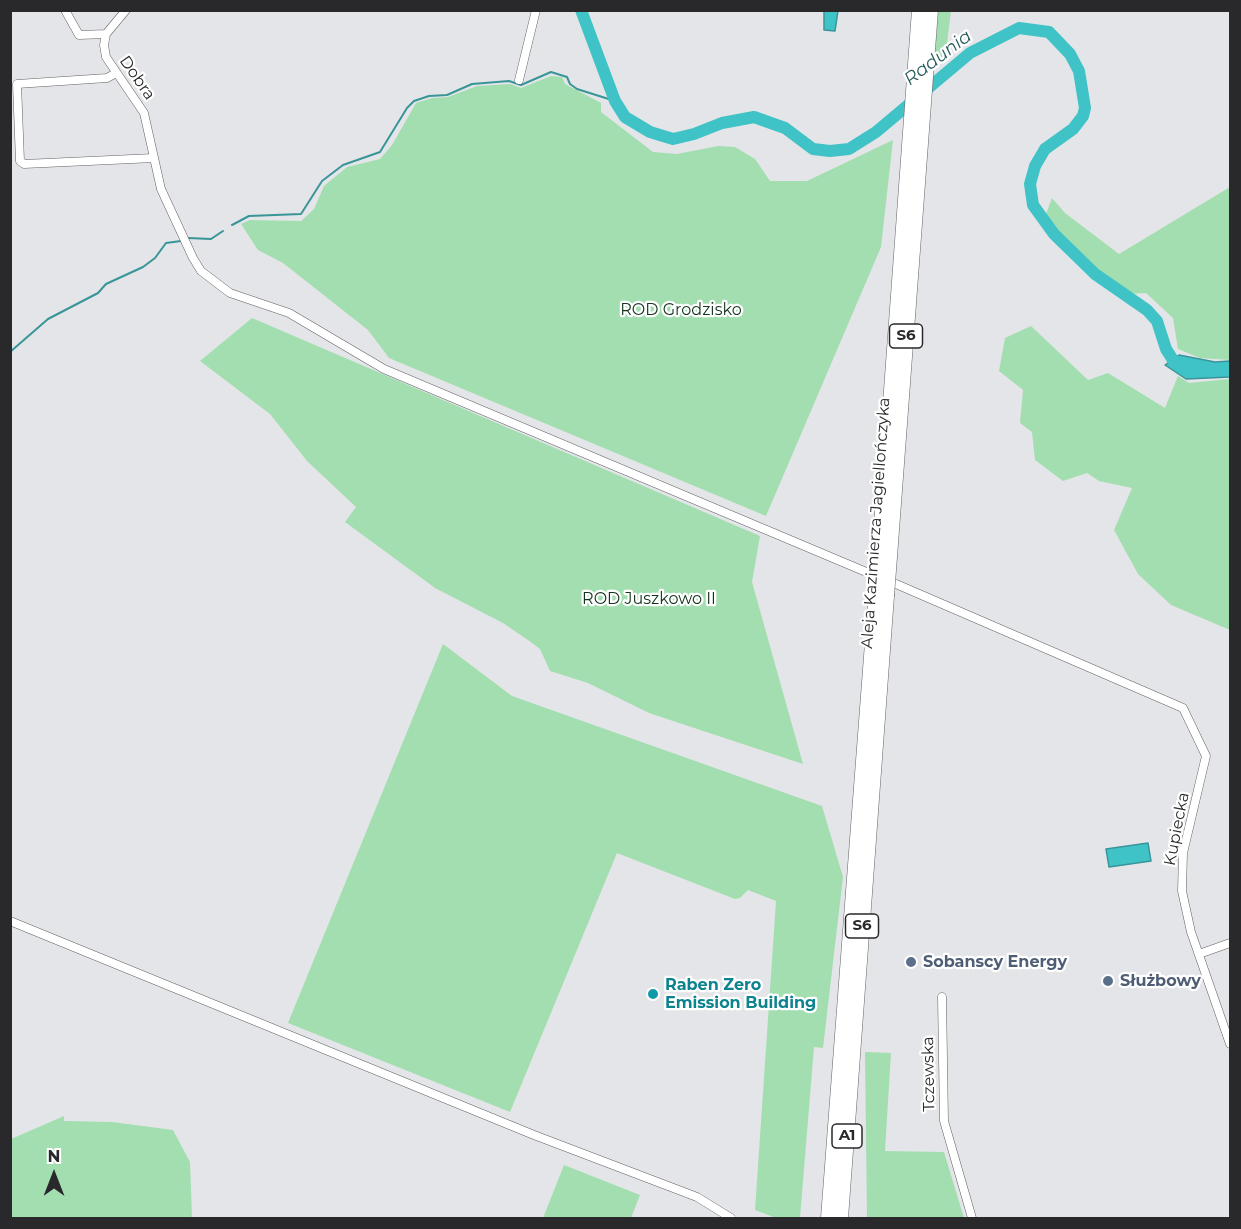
<!DOCTYPE html>
<meta charset="utf-8">
<style>
body{margin:0}
#map{position:relative;width:1241px;height:1229px;overflow:hidden;background:#e4e5e8;font-family:Montserrat,sans-serif}
canvas{display:block}
.frame{position:absolute;inset:0;border:12px solid #29292b;pointer-events:none}
.north{position:absolute;left:24px;top:1145px;width:60px;height:60px;-webkit-text-stroke:4px #fff;paint-order:stroke;rotate:0deg;font-size:16px;font-weight:700;line-height:24px;text-align:center;color:#29292b}
.north::after{content:'';display:block;margin:auto;width:21px;height:27px;background:#29292b;clip-path:polygon(50% 0,100% 100%,50% 72%,0 100%)}
</style>
<div id="map">
<canvas width="1241" height="1229"></canvas>
<div class="frame"></div>
<div class="north">N</div>
</div>
<script>
const ctx = document.querySelector('canvas').getContext('2d');
ctx.lineJoin = 'round';
function fill(path, color) { ctx.fillStyle = color; ctx.fill(path, 'evenodd'); }
const shape = rows => new Path2D(rows.map(r => 'M' + r).join(''));
function trace(path, color, width, dash) { ctx.strokeStyle = color; ctx.lineWidth = width; ctx.lineCap = dash ? 'butt' : 'round'; ctx.setLineDash(dash || []); ctx.stroke(path); }
function label(font, color, halo, rows, align = 'center') {
  ctx.font = font + ' Montserrat,sans-serif'; ctx.lineWidth = 4.5; ctx.setLineDash([]); ctx.textBaseline = 'middle'; ctx.strokeStyle = halo; ctx.fillStyle = color; for (const [text, x, y, turn = 0] of rows) {
    ctx.save(); ctx.translate(x, y); ctx.rotate((+turn || 0) * Math.PI / 180); ctx.textAlign = isNaN(turn) ? turn : align; if (halo) ctx.strokeText(text, 0, 0); ctx.fillText(text, 0, 0); ctx.restore();
  }
}
fill(shape([
 [938,11,951,11,945,59,934,68],
 [551,76,562,77,565,84,601,103,601,112,653,152,677,154,718,146,735,147,755,159,770,181,807,181,893,140,881,247,766,516,389,358,368,330,283,263,258,250,241,224,250,220,301,221,314,209,324,186,347,167,380,159,392,145,416,103,432,98,448,97,477,86,510,84,521,88],
 [1230,187,1230,360,1200,358,1178,349,1173,318,1146,293,1126,294,1095,274,1043,222,1052,198,1065,213,1119,254],
 [252,318,760,536,752,582,803,764,649,713,588,683,550,671,540,649,528,640,503,623,435,588,345,522,356,507,307,461,270,414,200,361],
 [1031,326,1088,380,1108,373,1165,408,1178,376,1189,383,1230,379,1230,630,1171,605,1138,574,1114,530,1132,488,1099,481,1087,473,1063,481,1035,460,1032,432,1020,423,1023,390,999,371,1005,338],
 [443,644,512,696,822,806,843,877,823,1048,814,1047,800,1218,776,1218,755,1210,776,901,748,890,740,898,735,899,617,853,510,1112,288,1023],
 [865,1052,891,1053,885,1151,944,1152,964,1218,867,1218],
 [64,1116,64,1121,112,1122,173,1130,190,1162,192,1218,11,1218,11,1139],
 [564,1165,640,1195,631,1218,543,1218]
]), '#a3deb0');
const water = shape([
 [824,11,838,11,835,31,824,30,824,11],
 [1179,355,1215,362,1230,361,1230,377,1186,379,1165,365,1179,355],
 [1148,843,1151,861,1109,867,1106,849,1148,843]
]);
fill(water, '#3fc3c7');
trace(water, '#389598', 1.5);
trace(shape([
 [232,225,249,216,301,214,322,181,343,165,380,152,407,108,414,101,429,96,447,95,472,84,509,81,521,85,551,72,567,77,570,84,577,89,615,101],
 [188,238,211,239,223,231],
 [10,352,48,319,98,293,106,284,143,267,155,258,166,243,181,241]
]), '#389598', 2);
trace(shape([
 [581,10,615,101,625,117,650,132,673,139,694,134,722,123,754,117,785,128,813,149,830,151,849,149,876,132,970,53,1019,28,1049,32,1070,54,1079,71,1085,108,1083,116,1073,129,1045,149,1035,166,1030,184,1033,205,1054,234,1095,274,1147,310,1157,321,1166,349,1173,360,1187,367]
]), '#3fc3c7', 12);
const minor = shape([
 [65,10,79,35,106,34],
 [126,10,106,34,104,45,106,57,144,113,161,189,193,258,201,271,230,293,289,313,384,369,871,574],
 [116,73,107,78,17,84,20,161,24,164,154,158],
 [519,80,536,10],
 [896,584,1183,708,1206,756,1183,853,1182,891,1191,932,1230,1044],
 [10,921,534,1135,697,1197,731,1218],
 [1199,954,1230,943],
 [942,997,944,1121,972,1218]
]);
const motorway = shape([
 [879,553,919,10],
 [890,557,931,10],
 [828,1218,876,591],
 [841,1218,887,596]
]);
trace(minor, '#616265', 9);
trace(motorway, '#616265', 15);
trace(minor, '#fff', 8);
trace(motorway, '#fff', 14);
const motorwayBridge = shape([
 [876,591,879,553],
 [887,596,890,557]
]);
trace(motorwayBridge, '#616265', 15, []);
trace(motorwayBridge, '#fff', 14);
for (const [x, y, r, color] of [
 [911,962,6,"#5c6f8a"],
 [1108,981,6,"#5c6f8a"],
 [653,994,6,"#0f9aa8"]
]) { const dot = new Path2D(); dot.arc(x, y, r, 0, 2 * Math.PI); ctx.fillStyle = color; ctx.fill(dot); trace(dot, '#fff', 2); }
for (const [x, y, w] of [
 [906,336,33],
 [862,926,33],
 [847,1136,30]
]) { const box = new Path2D(); box.roundRect(x - w / 2, y - 12, w, 24, 4.5); ctx.fillStyle = '#fff'; ctx.fill(box); trace(box, '#29292b', 1.5); }
label('bold 15px', '#29292b', null, [
 ["S6",906,336],
 ["S6",862,926],
 ["A1",847,1136]
]);
label('16px', '#29292b', '#fff', [
 ["Dobra",137,78,55],
 ["Aleja Kazimierza Jagiellończyka",876,523,-86],
 ["Kupiecka",1177,829,-79],
 ["Tczewska",929,1074,-91]
]);
label('16px', '#14341e', '#fff', [
 ["ROD Grodzisko",681,310],
 ["ROD Juszkowo II",649,599]
]);
label('bold 16px', '#4e5e75', '#fff', [
 ["Sobanscy Energy",923,962],
 ["Służbowy",1120,981]
], 'left');
label('bold 16px', '#0d838f', '#fff', [
 ["Raben Zero",665,985],
 ["Emission Building",665,1003]
], 'left');
label('italic 18px', '#275d5e', '#fff', [
 ["Radunia",938,58,-37]
]);
</script>
